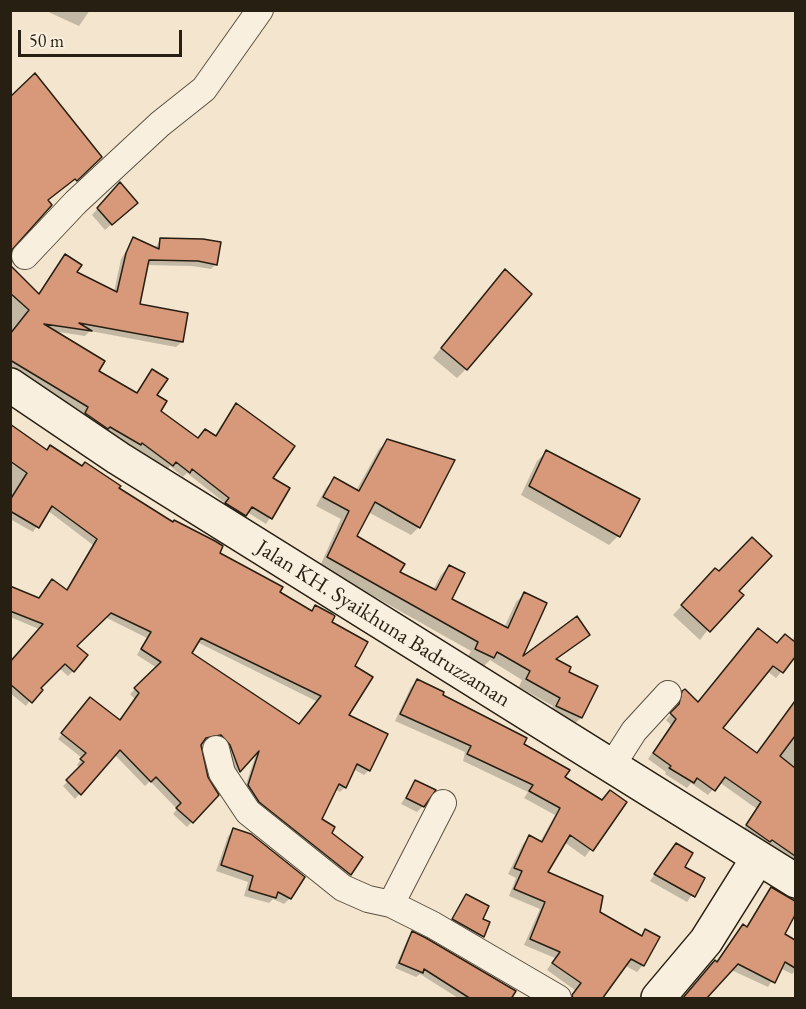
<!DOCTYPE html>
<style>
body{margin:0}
#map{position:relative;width:806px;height:1009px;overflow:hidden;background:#f4e6ce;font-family:"EB Garamond",serif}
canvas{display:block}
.frame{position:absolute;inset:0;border:12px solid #281f13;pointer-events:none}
.scale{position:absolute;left:18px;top:30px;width:164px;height:27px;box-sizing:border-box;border:3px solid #281f13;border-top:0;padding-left:8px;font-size:18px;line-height:21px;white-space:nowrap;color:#281f13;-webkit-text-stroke:4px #f8efdf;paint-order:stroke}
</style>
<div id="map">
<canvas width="806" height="1009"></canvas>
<div class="frame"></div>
<div class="scale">50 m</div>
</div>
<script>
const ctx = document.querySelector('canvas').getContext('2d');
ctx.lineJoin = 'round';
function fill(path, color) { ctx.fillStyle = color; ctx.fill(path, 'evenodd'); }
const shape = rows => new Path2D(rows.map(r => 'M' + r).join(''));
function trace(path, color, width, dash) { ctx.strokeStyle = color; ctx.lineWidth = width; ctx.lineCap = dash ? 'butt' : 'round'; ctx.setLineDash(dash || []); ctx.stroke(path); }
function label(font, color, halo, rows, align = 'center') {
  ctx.font = font + ' "EB Garamond",serif'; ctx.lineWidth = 4.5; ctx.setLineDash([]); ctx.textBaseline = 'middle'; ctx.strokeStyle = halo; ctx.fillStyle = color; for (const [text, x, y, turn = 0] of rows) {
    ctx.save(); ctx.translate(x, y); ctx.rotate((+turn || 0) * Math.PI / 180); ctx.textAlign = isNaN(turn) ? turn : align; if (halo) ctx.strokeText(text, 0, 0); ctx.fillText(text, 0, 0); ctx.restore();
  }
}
fill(shape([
 [44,10,90,10,79,26],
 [114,190,130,208,105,230,92,215],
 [134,239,155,249,160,239,216,264,211,269,192,266,147,265,138,305,182,342,176,347,90,331,85,336,52,331,97,372,136,394,152,371,160,411,197,440,215,437,236,405,271,478,288,488,266,524,247,512,240,520,221,508,225,503,187,473,183,477,170,466,167,470,136,448,134,449,81,419,84,413,10,368,10,267,38,295,66,256,74,273,114,292,121,259],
 [496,280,466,369,457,378,433,358],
 [10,426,46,451,117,489,310,612,316,607,330,622,353,666,347,716,369,770,364,775,353,769,345,787,340,792,335,789,320,819,330,833,361,858,345,879,254,807,244,790,257,751,234,775,215,739,202,742,200,745,206,778,217,795,187,827,173,814,177,809,150,781,145,786,114,754,75,799,63,786,81,768,77,765,82,758,58,739,85,704,119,722,135,699,130,694,157,668,137,655,147,638,105,617,74,646,73,671,68,676,59,668,38,688,26,706,10,693,10,660,39,629,10,617,10,588,38,599,52,581,66,591,93,545,47,510,33,532,10,519],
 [197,642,318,702,299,725,190,654],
 [388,441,419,527,411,535,368,512,355,537,398,573,433,590,441,575,449,566,450,600,504,628,516,602,524,594,519,661,589,634,555,661,567,673,596,687,581,718,572,726,549,714,553,706,519,687,522,680,490,660,484,666,467,658,471,651,320,566,341,519,316,506,326,488,334,479,356,491,379,449],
 [546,452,638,499,618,536,609,545,521,495,537,461],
 [706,580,737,591,700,640,673,615],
 [796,635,796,655,776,678,767,671,721,728,757,754,790,711,796,716,796,865,742,831,757,809,719,782,708,795,691,783,687,788,665,774,666,772,648,759,671,725,666,720,674,711,677,699,685,691,698,703,777,645,791,641],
 [417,681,522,745,563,777,601,801,625,802,585,857,564,842,546,872,599,913,640,936,645,931,643,965,637,972,624,965,586,998,547,970,555,958,524,945,540,909,509,896,516,878,508,874,523,844,529,837,540,842,555,815,524,798,528,792,463,761,465,752,395,721,411,687],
 [415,782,423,806,417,812,401,804],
 [234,830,290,898,284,904,273,899,269,903,244,896,248,882,216,871,228,836],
 [670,851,683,867,703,879,687,902,650,881],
 [771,889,796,903,796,912,782,935,796,941,796,970,792,974,780,968,768,987,716,963,737,932,743,926,746,928],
 [466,896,481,920,488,923,478,941,449,924],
 [413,933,509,998,458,998,420,974,416,977,395,968,408,938]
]), '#0003');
const building = shape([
 [35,73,102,157,77,181,75,179,48,200,52,205,10,252,10,97,35,73],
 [120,182,138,203,112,225,97,208,120,182],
 [133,237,159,249,160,238,203,239,221,242,217,265,198,261,149,260,140,304,188,313,183,342,79,323,92,331,44,324,105,361,99,371,137,393,152,369,168,379,157,395,167,401,161,411,198,438,205,429,216,436,236,403,295,446,273,478,290,488,272,519,252,507,246,516,225,503,229,498,192,469,190,473,176,462,173,466,142,443,141,445,110,427,108,429,85,413,88,407,10,360,10,334,29,310,10,293,10,265,39,294,65,254,82,265,77,272,117,292,126,253,133,237],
 [505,269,532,294,467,370,441,348,505,269],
 [10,424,47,450,50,445,82,466,85,462,121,486,119,488,173,522,174,520,215,541,223,546,220,553,283,587,280,592,312,611,315,605,332,614,335,616,332,622,368,642,355,666,373,677,349,715,388,734,370,771,357,764,346,788,339,784,322,819,335,827,332,833,363,857,351,875,259,802,248,785,259,751,240,772,230,745,221,735,206,738,201,745,208,777,219,795,193,823,176,808,181,803,156,777,151,782,120,750,81,795,66,780,84,762,80,759,86,753,61,733,90,697,120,720,139,693,134,688,161,662,141,649,151,632,111,613,77,646,88,655,74,672,65,664,41,688,43,690,32,703,10,684,10,662,43,624,10,611,10,586,39,598,52,579,67,590,97,539,52,506,39,528,10,511,10,500,27,473,10,461,10,424],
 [201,638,321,696,299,724,192,653,201,638],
 [387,439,455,460,420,528,375,502,357,536,405,564,400,572,436,590,449,565,465,573,452,599,508,628,524,592,547,603,523,656,577,616,590,635,556,659,571,667,569,672,598,686,582,718,556,706,560,698,526,679,530,671,497,652,494,658,475,649,478,642,327,557,349,511,323,497,334,477,359,491,387,439],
 [546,450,640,499,620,537,529,486,546,450],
 [752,537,772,556,739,591,744,595,710,632,681,605,715,568,719,571,752,537],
 [758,628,777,643,785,634,795,642,795,657,783,673,773,666,723,728,757,753,795,701,795,736,780,756,795,768,795,856,772,840,770,842,746,825,761,802,725,777,715,791,697,778,694,783,669,768,671,766,653,753,676,719,670,713,679,704,682,691,685,689,698,702,758,628],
 [417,679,444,692,443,695,527,738,524,744,570,770,565,777,602,800,610,790,627,802,593,851,570,835,548,872,603,896,600,912,642,936,645,929,660,937,644,966,631,959,602,999,573,999,572,995,581,983,552,963,560,952,530,939,545,902,514,889,522,871,514,868,529,835,542,842,560,808,529,791,533,785,467,754,471,746,400,714,417,679],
 [415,780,436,790,424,807,406,798,415,780],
 [233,828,251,834,305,877,291,899,278,892,276,898,249,890,253,876,221,865,233,828],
 [676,843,693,853,685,867,705,878,695,897,654,874,676,843],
 [771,887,795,901,795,915,785,934,795,940,795,968,785,962,775,983,738,964,706,999,682,999,715,960,717,962,743,924,747,927,771,887],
 [466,894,489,906,483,919,490,922,484,937,452,919,466,894],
 [412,931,426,938,516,991,511,999,471,999,424,969,423,973,399,963,412,931]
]);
fill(building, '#d79979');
trace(building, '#281f13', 1.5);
const street = shape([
 [25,256,76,202,160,124,204,89,260,10],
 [216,749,222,773,248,812,343,888,368,899,391,904,433,925,558,998],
 [611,767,634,731,668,694],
 [391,904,443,803]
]);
const secondary = shape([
 [10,385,118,458,796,881],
 [658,998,706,941,758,858]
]);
trace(street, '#5b5142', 28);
trace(secondary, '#281f13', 36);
trace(street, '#f8efdf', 26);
trace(secondary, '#f8efdf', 33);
label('22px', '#281f13', '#f8efdf', [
 ["Jalan KH. Syaikhuna Badruzzaman",383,624,32]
]);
</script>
